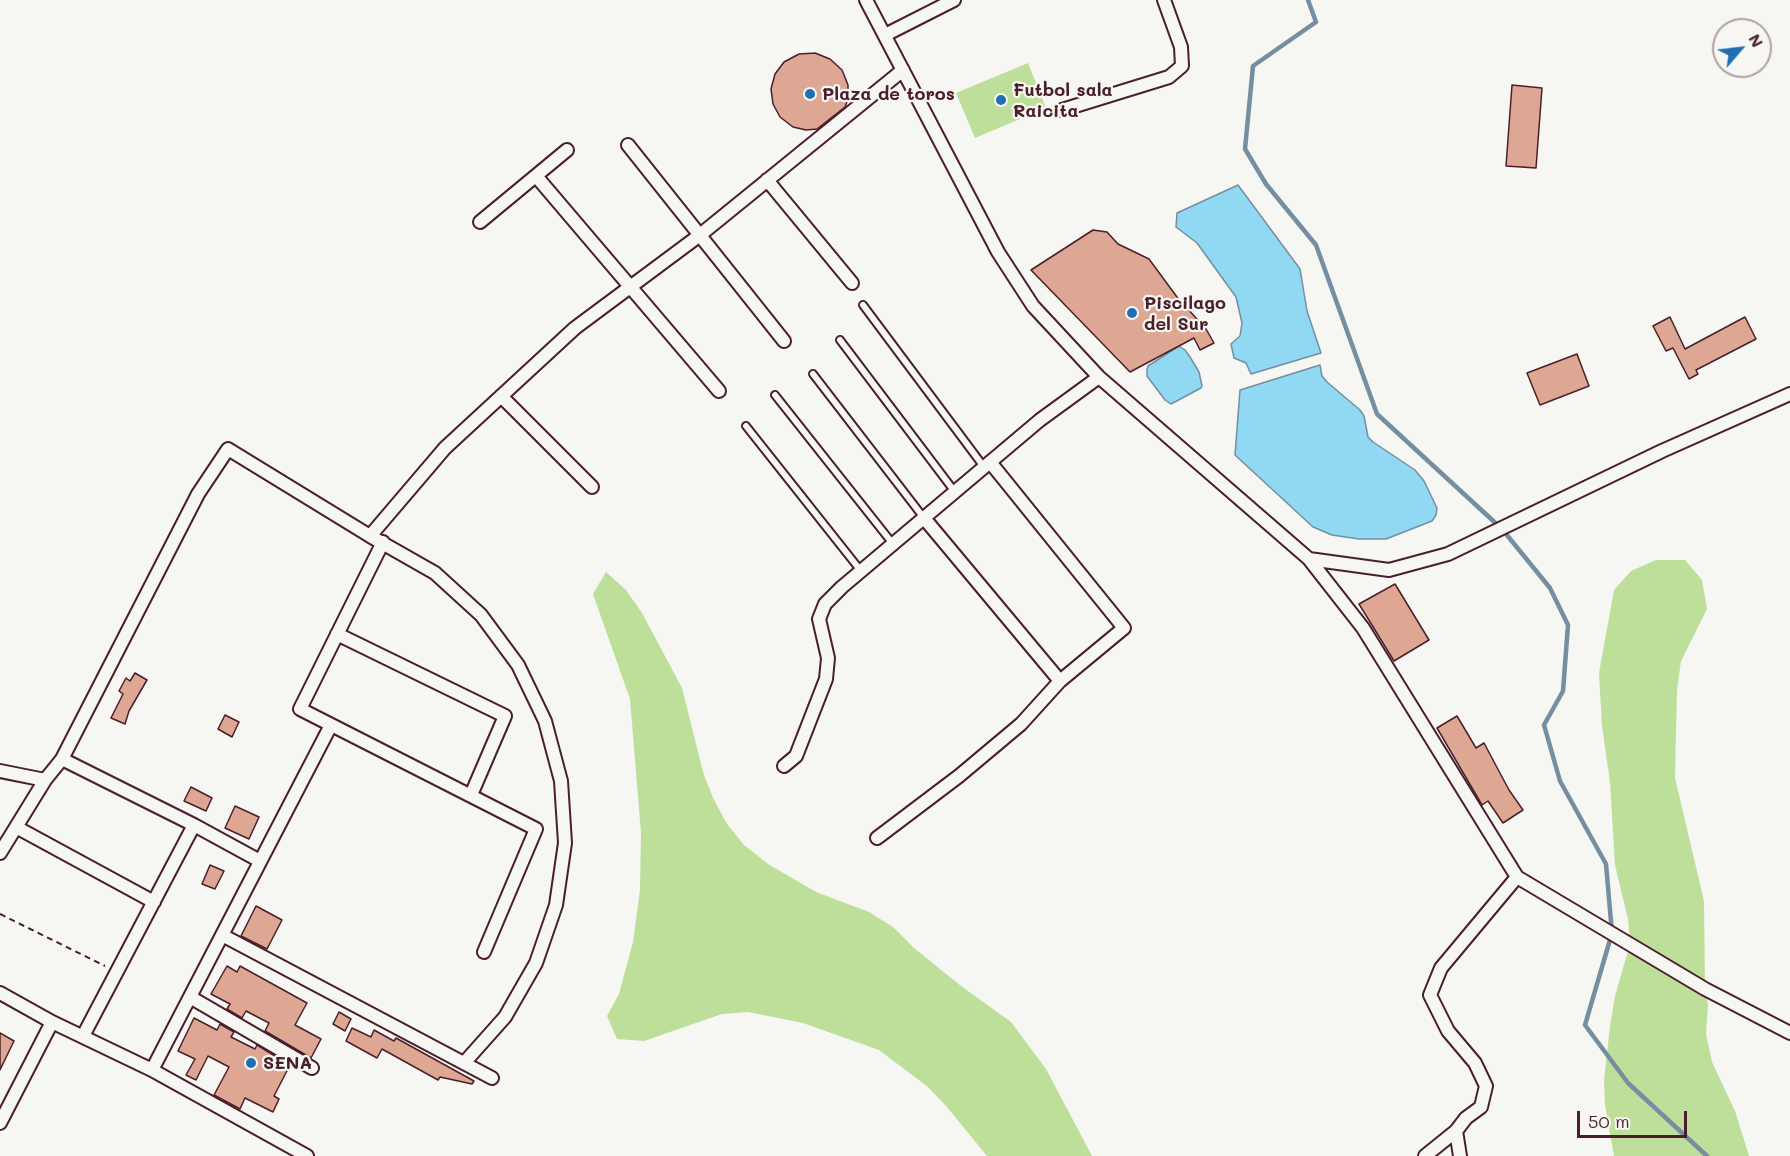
<!DOCTYPE html>
<style>
body{margin:0}
#map{position:relative;width:1790px;height:1156px;overflow:hidden;background:#f6f6f2;font-family:Mali,sans-serif}
canvas{display:block}
.north{position:absolute;left:1712px;top:18px;width:60px;height:60px;box-sizing:border-box;background:#f6f6f2;border:2px solid #b1a0a2;border-radius:50%;rotate:62deg;font-size:16px;font-weight:700;line-height:24px;text-align:center;color:#4a1f2b}
.north::after{content:'';display:block;margin:auto;width:21px;height:27px;background:#1f6fb2;clip-path:polygon(50% 0,100% 100%,50% 72%,0 100%)}
.scale{position:absolute;left:1577px;top:1111px;width:110px;height:27px;box-sizing:border-box;border:3px solid #4a1f2b;border-top:0;padding-left:8px;font-size:18px;line-height:21px;white-space:nowrap;color:#4a1f2b;-webkit-text-stroke:4px #f6f6f2;paint-order:stroke}
</style>
<div id="map">
<canvas width="1790" height="1156"></canvas>
<div class="north">N</div>
<div class="scale">50 m</div>
</div>
<script>
const ctx = document.querySelector('canvas').getContext('2d');
ctx.lineJoin = 'round';
function fill(path, color) { ctx.fillStyle = color; ctx.fill(path, 'evenodd'); }
const shape = rows => new Path2D(rows.map(r => 'M' + r).join(''));
function trace(path, color, width, dash) { ctx.strokeStyle = color; ctx.lineWidth = width; ctx.lineCap = dash ? 'butt' : 'round'; ctx.setLineDash(dash || []); ctx.stroke(path); }
function label(font, color, halo, rows, align = 'center') {
  ctx.font = font + ' Mali,sans-serif'; ctx.lineWidth = 4.5; ctx.setLineDash([]); ctx.textBaseline = 'middle'; ctx.strokeStyle = halo; ctx.fillStyle = color; for (const [text, x, y, turn = 0] of rows) {
    ctx.save(); ctx.translate(x, y); ctx.rotate((+turn || 0) * Math.PI / 180); ctx.textAlign = isNaN(turn) ? turn : align; if (halo) ctx.strokeText(text, 0, 0); ctx.fillText(text, 0, 0); ctx.restore();
  }
}
fill(shape([
 [1028,63,1046,108,975,138,956,93],
 [1656,560,1685,560,1702,580,1707,609,1681,661,1677,690,1675,778,1704,901,1705,989,1708,1005,1706,1034,1712,1062,1735,1111,1749,1156,1614,1156,1605,1105,1604,1080,1610,1026,1615,996,1630,944,1628,919,1615,865,1610,782,1602,726,1599,673,1614,590,1631,571],
 [606,572,626,590,642,613,682,688,703,772,713,798,727,824,744,845,768,864,816,892,869,912,893,927,914,948,961,986,1011,1022,1046,1069,1092,1156,987,1156,947,1107,928,1087,879,1050,803,1023,748,1012,722,1014,644,1041,617,1039,607,1016,619,994,633,942,640,890,641,833,630,699,593,594]
]), '#bddf99');
const water = shape([
 [1238,185,1300,269,1307,311,1321,353,1251,374,1246,363,1234,358,1231,344,1240,336,1242,323,1236,297,1197,243,1176,227,1177,213,1238,185],
 [1179,346,1185,350,1190,357,1199,372,1202,386,1201,388,1171,404,1165,400,1147,376,1147,370,1148,366,1179,346],
 [1320,365,1322,376,1327,382,1360,410,1364,416,1368,437,1373,442,1415,470,1424,481,1437,508,1436,515,1432,521,1386,539,1359,539,1332,535,1313,527,1235,455,1240,390,1320,365]
]);
fill(water, '#91d8f2');
trace(water, '#758ea2', 1.5);
trace(shape([
 [1308,0,1316,22,1253,66,1245,149,1266,184,1316,245,1377,414,1502,529,1550,588,1568,625,1563,691,1544,725,1560,781,1606,864,1612,933,1585,1025,1628,1083,1707,1156]
]), '#758ea2', 4.5);
const building = shape([
 [815,53,830,59,842,70,848,85,848,99,845,107,817,129,806,130,793,127,780,117,773,104,771,89,775,74,784,62,799,54,815,53],
 [1512,85,1542,88,1536,168,1506,166,1512,85],
 [1093,230,1107,232,1118,244,1149,259,1177,297,1206,329,1214,343,1200,350,1194,338,1130,372,1031,270,1093,230],
 [1670,317,1685,349,1745,317,1756,339,1696,370,1698,374,1689,379,1673,348,1666,351,1653,326,1670,317],
 [1577,354,1589,386,1540,405,1527,373,1577,354],
 [1395,584,1429,640,1394,661,1359,604,1395,584],
 [135,673,147,680,129,711,125,724,111,718,123,694,119,691,126,678,130,681,135,673],
 [225,715,239,722,232,737,218,729,225,715],
 [1457,716,1476,748,1484,743,1509,790,1523,810,1503,823,1488,801,1482,805,1437,728,1457,716],
 [191,787,212,798,206,811,184,801,191,787],
 [235,806,259,817,249,839,225,828,235,806],
 [210,865,224,871,215,889,202,884,210,865],
 [256,906,282,920,267,949,241,936,256,906],
 [227,966,237,972,240,966,307,1003,295,1025,321,1039,311,1058,265,1031,269,1023,246,1011,242,1018,227,1009,230,1004,211,994,227,966],
 [339,1012,351,1019,345,1031,333,1024,339,1012],
 [194,1018,217,1030,220,1024,234,1032,231,1037,255,1049,257,1045,290,1065,274,1096,279,1099,273,1112,245,1098,240,1109,214,1095,229,1067,208,1056,196,1080,186,1075,195,1059,178,1051,194,1018],
 [352,1028,371,1037,374,1030,394,1041,396,1038,474,1081,472,1084,440,1077,438,1080,382,1049,377,1058,346,1041,352,1028],
 [0,1033,14,1041,0,1070,0,1033]
]);
fill(building, '#dda793');
trace(building, '#4a1f2b', 1.5);
const lane = shape([
 [863,305,984,467],
 [840,340,955,492],
 [813,374,924,518],
 [775,395,893,544],
 [746,426,861,571]
]);
const street = shape([
 [866,0,998,252,1033,306,1099,377,1309,559,1363,628,1517,877,1705,989,1790,1033],
 [885,35,954,0],
 [1062,110,1169,77,1182,66,1181,47,1164,0],
 [628,145,784,341],
 [536,176,719,391],
 [767,180,852,283],
 [480,222,567,150],
 [501,396,592,487],
 [924,518,1060,681],
 [370,536,445,448,575,328,700,235,903,70],
 [383,542,300,709,536,829,484,952],
 [1309,559,1389,570,1448,554,1662,451,1790,394],
 [337,634,505,716,471,795],
 [62,759,194,825,260,861],
 [784,766,796,756,826,679,828,658,819,619,825,604,842,587,1040,420,1099,377],
 [0,771,45,780],
 [16,827,154,902],
 [877,838,959,776,1021,724,1060,681,1124,628,990,462],
 [0,853,45,780,62,759,198,494,228,449,370,536,435,573,481,615,518,665,545,721,561,781,565,843,556,905,536,963,505,1017,464,1063],
 [222,935,492,1078],
 [0,993,52,1022,152,1070,307,1156],
 [190,997,312,1068],
 [83,1036,194,825],
 [152,1070,331,725],
 [0,1123,52,1022],
 [1425,1156,1456,1131],
 [1460,1156,1456,1131,1466,1118,1481,1107,1486,1086,1475,1063,1448,1031,1430,995,1441,968,1517,877]
]);
trace(lane, '#4a1f2b', 10);
trace(street, '#4a1f2b', 16);
trace(shape([
 [0,914,105,966]
]), '#4a1f2b', 2, [6, 4.5]);
trace(lane, '#f6f6f2', 6);
trace(street, '#f6f6f2', 12);
for (const [x, y, r, color] of [
 [810,94,6,"#1f6fb2"],
 [1001,100,6,"#1f6fb2"],
 [1132,313,6,"#1f6fb2"],
 [251,1063,6,"#1f6fb2"]
]) { const dot = new Path2D(); dot.arc(x, y, r, 0, 2 * Math.PI); ctx.fillStyle = color; ctx.fill(dot); trace(dot, '#f6f6f2', 2); }
label('bold 18px', '#4a1f2b', '#f6f6f2', [
 ["Futbol sala",1013,90],
 ["Raicita",1013,111],
 ["Plaza de toros",822,94],
 ["Piscilago",1144,303],
 ["del Sur",1144,324],
 ["SENA",263,1063]
], 'left');
</script>
